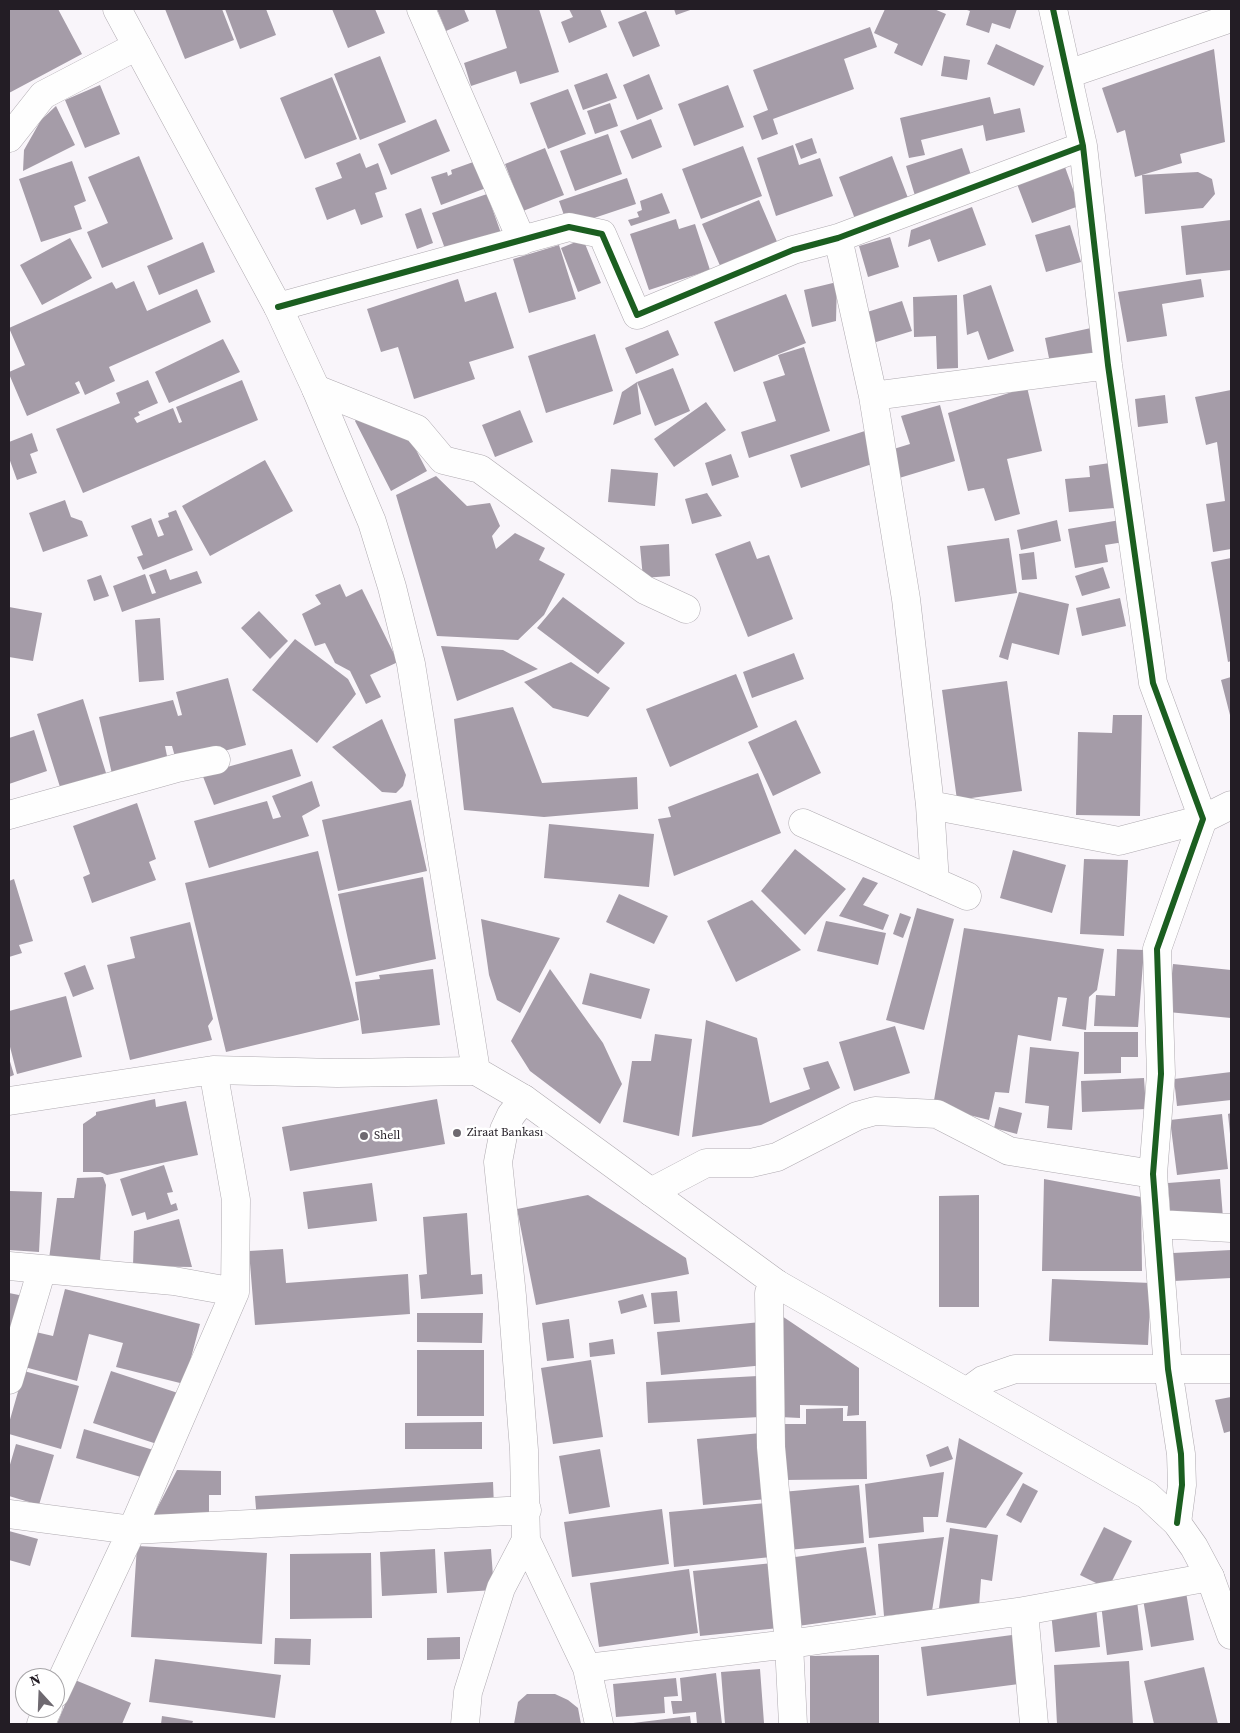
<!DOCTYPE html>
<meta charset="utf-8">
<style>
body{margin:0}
#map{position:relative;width:1240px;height:1733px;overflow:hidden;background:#f9f5fa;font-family:"Source Serif 4",serif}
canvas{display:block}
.frame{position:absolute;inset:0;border:10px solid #231d25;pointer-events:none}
.north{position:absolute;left:15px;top:1668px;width:50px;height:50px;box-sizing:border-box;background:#fff;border:1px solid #a7a5a8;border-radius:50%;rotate:340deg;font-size:14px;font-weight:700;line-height:20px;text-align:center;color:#231d25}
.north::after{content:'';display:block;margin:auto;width:18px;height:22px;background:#6e6970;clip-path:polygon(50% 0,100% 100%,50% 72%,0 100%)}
</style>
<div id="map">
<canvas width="1240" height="1733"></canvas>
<div class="frame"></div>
<div class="north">N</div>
</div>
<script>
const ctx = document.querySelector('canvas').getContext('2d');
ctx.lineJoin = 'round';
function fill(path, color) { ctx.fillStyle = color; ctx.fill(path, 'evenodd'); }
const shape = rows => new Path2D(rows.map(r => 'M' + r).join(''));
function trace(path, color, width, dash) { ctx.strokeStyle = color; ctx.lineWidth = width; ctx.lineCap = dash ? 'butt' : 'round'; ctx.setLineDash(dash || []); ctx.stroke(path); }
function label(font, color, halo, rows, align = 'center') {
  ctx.font = font + ' "Source Serif 4",serif'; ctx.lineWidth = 5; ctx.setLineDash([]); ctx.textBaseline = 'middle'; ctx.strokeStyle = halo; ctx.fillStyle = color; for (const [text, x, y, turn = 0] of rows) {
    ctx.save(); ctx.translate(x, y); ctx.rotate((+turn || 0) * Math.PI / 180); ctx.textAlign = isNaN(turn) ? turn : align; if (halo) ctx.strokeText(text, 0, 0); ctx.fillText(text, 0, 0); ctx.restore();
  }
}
fill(shape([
 [9,9,58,9,82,54,9,93],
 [165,9,222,9,234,40,185,59],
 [225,9,266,9,276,35,240,49],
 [332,9,375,9,385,33,348,48],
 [437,9,464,9,469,21,446,31],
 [495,9,539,9,559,72,520,84,516,71,471,86,464,63,507,48],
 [569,9,600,9,607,27,569,43,561,22,573,17],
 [674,9,693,9,676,15],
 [885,9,934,9,946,14,922,66,894,53,898,44,874,33],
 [964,9,1017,9,1010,29,992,23,989,33,966,25,970,11],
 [646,11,660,46,633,57,618,22],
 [870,27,877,47,844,59,854,89,773,119,778,134,762,140,753,116,768,110,753,70],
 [996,44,1044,66,1034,86,987,64],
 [1214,49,1225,142,1180,154,1182,163,1142,175,1198,172,1212,179,1215,194,1203,208,1145,214,1142,175,1135,177,1125,130,1117,133,1102,88],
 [380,56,406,122,360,140,334,74],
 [944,56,970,60,967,80,941,76],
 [607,73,617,98,583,110,574,85],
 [649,74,663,109,637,120,623,85],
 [332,77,357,139,305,159,280,98],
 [100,85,120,134,85,148,65,100],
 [728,85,744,127,694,146,678,104],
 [568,89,586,134,548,149,530,103],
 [990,97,994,114,1020,108,1025,132,986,141,983,125,921,140,925,155,909,158,900,118],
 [610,103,618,126,595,134,587,111],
 [56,106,75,145,23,171,24,150,41,120],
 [436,119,450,151,391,175,378,144],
 [651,119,662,147,632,159,620,131],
 [608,134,622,174,575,191,560,151],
 [812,138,817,153,801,159,795,144],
 [793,145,799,165,820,158,833,196,776,216,757,158],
 [743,146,762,196,701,219,682,169],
 [545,148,564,195,523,211,505,164],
 [962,148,973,181,916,199,906,166],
 [360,153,366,168,378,163,387,189,375,193,383,217,361,225,355,209,327,220,315,188,342,178,336,163],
 [139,156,173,239,102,268,87,232,108,223,88,177],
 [892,156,908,198,855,219,839,177],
 [72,161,86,201,74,206,82,229,41,242,19,179],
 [476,161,486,188,441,205,431,177,447,172,448,176,452,174,451,170],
 [1065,167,1079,206,1032,223,1017,184],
 [627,178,636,204,588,220,565,218,559,201],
 [662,193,670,213,631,226,628,220,639,217,637,212,642,210,640,201],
 [487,194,501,233,453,251,444,246,432,213],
 [759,200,778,244,721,268,702,224],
 [972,207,986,245,938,262,930,239,908,247,911,230],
 [421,208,433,243,417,249,405,214],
 [676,219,679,229,695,224,710,270,649,290,630,234],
 [1231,220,1231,270,1186,275,1181,226],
 [1070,225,1081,262,1046,272,1035,235],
 [890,237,899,267,868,277,859,246],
 [70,238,92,278,42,305,20,265],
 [583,239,601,283,578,292,561,248],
 [203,242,215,272,159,295,147,266],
 [559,245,576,299,529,313,513,259],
 [458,279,465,302,496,292,514,348,469,362,475,379,414,399,398,347,381,352,367,309],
 [1201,279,1204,297,1162,304,1167,336,1127,342,1118,292],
 [134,281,147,311,197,289,211,322,109,367,115,381,85,395,79,381,75,383,80,393,27,416,9,374,9,372,25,365,9,328,112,282,116,289],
 [837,282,836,321,812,327,804,290],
 [991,285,1014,351,988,360,978,331,967,335,963,295],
 [786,294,806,343,734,372,714,322],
 [957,295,958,368,937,369,936,336,914,337,913,297],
 [902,301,912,331,873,343,864,313],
 [1091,328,1097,357,1051,368,1045,338],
 [668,330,679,355,636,374,625,348],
 [595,334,613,391,546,413,528,356],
 [223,339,240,372,169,403,155,372],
 [804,347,830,431,749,458,741,432,776,421,763,382,785,375,778,355],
 [673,368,690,411,655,426,637,382,641,414,613,425,622,392,637,382],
 [148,380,158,403,138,412,140,415,134,418,137,423,173,408,179,423,182,422,176,407,242,380,258,420,83,493,56,429,120,403,116,393],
 [1027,387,1042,451,1007,459,1020,514,995,521,984,488,968,491,948,413],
 [1231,390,1231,549,1213,552,1206,504,1225,501,1217,442,1206,445,1195,397],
 [1165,395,1168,423,1138,427,1135,399],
 [706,402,726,430,674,467,654,439],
 [940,405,955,461,896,479,887,451,910,444,901,416],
 [363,408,412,442,427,471,391,491,355,421],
 [520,410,533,442,495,457,482,425],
 [868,430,878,462,801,488,790,455],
 [32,433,38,451,30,454,37,473,17,480,9,458,9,442],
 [731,454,739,477,712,486,705,463],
 [265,460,293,511,210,556,182,506],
 [1110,463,1114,508,1069,512,1065,479,1090,477,1089,466],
 [611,469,658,473,655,506,608,502],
 [436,476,467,506,490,503,500,526,492,536,496,549,515,533,545,548,539,560,565,574,544,615,518,640,437,636,396,495],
 [707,493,722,516,692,524,685,499],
 [65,500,71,517,82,521,88,536,43,552,29,513],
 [176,510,193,550,143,570,137,557,143,555,131,526,151,518,158,537,164,535,158,521,169,517,168,513],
 [1057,520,1061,541,1021,550,1017,530],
 [1120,520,1124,542,1105,545,1108,562,1075,568,1068,529],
 [1009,538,1017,593,955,602,947,546],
 [750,541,757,559,769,555,793,619,748,637,715,554],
 [669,544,670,576,643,578,640,546],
 [1034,552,1037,579,1022,580,1019,554],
 [1231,558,1231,661,1228,662,1211,562],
 [1103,567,1110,588,1082,596,1075,576],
 [166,569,170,580,197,571,202,583,122,612,113,586,145,574,152,594,156,593,149,575],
 [101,575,109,596,94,601,87,580],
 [340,584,346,597,362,589,398,662,370,675,381,697,366,704,350,671,335,663,325,643,315,646,302,614,321,604,315,595],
 [1019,592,1069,604,1059,655,1012,643,1008,660,999,657],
 [563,597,625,643,598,674,537,628],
 [1120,598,1126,626,1082,636,1076,608],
 [9,607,42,613,33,661,9,657],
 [259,611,288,641,270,659,241,628],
 [160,618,164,680,139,682,135,620],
 [295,639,348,679,356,694,317,743,252,690],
 [441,646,503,650,538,669,457,701],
 [794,653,804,679,752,698,743,672],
 [571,662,610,688,588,717,553,708,524,682],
 [736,674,758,727,670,767,646,709],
 [1231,677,1231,719,1221,680],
 [228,678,246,745,177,764,172,746,165,746,168,761,112,774,99,717,173,700,178,716,182,715,176,692],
 [1007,681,1022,791,957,800,942,690],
 [83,699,106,773,60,787,37,714],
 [513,707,542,783,637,777,638,809,544,817,464,810,454,719],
 [1113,715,1142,715,1140,816,1076,815,1078,732,1112,733],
 [382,719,406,775,403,786,396,793,382,792,332,747],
 [796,720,821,773,773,796,748,742],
 [34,730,47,771,9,784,9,738],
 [292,749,301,776,214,805,202,774],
 [758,773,781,833,674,876,658,819,671,817,668,807],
 [312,781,320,806,302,816,309,836,209,868,194,821,267,801,273,819,281,817,272,796],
 [411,800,427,871,338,891,322,820],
 [137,803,156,859,149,862,156,880,92,903,83,877,90,874,73,826],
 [549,824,654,834,649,887,544,878],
 [795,849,846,889,805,935,761,891],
 [1013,850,1066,865,1052,913,1000,898],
 [318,851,359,1020,226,1052,185,883],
 [1084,859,1128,860,1124,936,1080,934],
 [423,877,436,959,356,976,338,894],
 [863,877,878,883,863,905,889,915,883,930,839,916],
 [14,879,33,941,19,945,22,953,9,957,9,881],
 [619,894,668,916,654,944,606,922],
 [752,900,801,950,736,982,707,921],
 [917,908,954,919,924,1030,886,1020],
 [900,913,911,917,903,938,893,934],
 [481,919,560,938,520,1013,497,1000,489,975],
 [826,921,886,933,878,965,817,951],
 [190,922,213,1019,208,1026,212,1040,130,1060,107,965,135,958,130,937],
 [964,928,1104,949,1097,990,1089,997,1086,1030,1062,1026,1067,998,1058,997,1051,1041,1018,1035,1009,1093,995,1092,989,1120,933,1106],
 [1117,949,1144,950,1138,1027,1094,1026,1096,995,1115,996],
 [1173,964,1231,970,1231,1018,1168,1012],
 [85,965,94,989,73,997,64,973],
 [433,969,440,1025,362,1034,355,982,380,979,379,975],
 [550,969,603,1043,622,1084,600,1124,530,1071,511,1041],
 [590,973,650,989,641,1019,582,1004],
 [66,996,82,1057,17,1074,9,1043,9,1011],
 [706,1020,757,1038,770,1103,810,1089,803,1068,828,1061,840,1088,761,1125,692,1137],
 [895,1026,910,1073,854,1091,839,1042],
 [1084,1032,1138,1032,1138,1057,1121,1057,1121,1073,1084,1074],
 [655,1034,692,1039,679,1136,623,1122,632,1061,651,1061],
 [1030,1047,1079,1052,1072,1130,1047,1128,1049,1106,1025,1103],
 [9,1058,14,1075,9,1077],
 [1231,1072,1231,1100,1177,1106,1174,1079],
 [1144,1078,1146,1109,1082,1112,1081,1081],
 [155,1099,156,1107,186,1101,198,1155,107,1175,100,1172,83,1172,83,1124,96,1115,96,1112],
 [437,1099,445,1144,290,1171,282,1127],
 [999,1107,1022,1113,1017,1134,994,1128],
 [1231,1113,1231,1134,1230,1134,1228,1114],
 [1222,1114,1228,1169,1177,1175,1170,1120],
 [164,1165,173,1192,167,1193,171,1205,176,1203,178,1210,147,1220,145,1212,132,1216,120,1179],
 [103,1177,106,1185,100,1260,49,1259,57,1198,74,1198,77,1178],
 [1044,1179,1141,1197,1142,1271,1042,1271],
 [1220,1179,1223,1218,1171,1222,1168,1183],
 [372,1183,377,1221,308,1229,303,1192],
 [9,1191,42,1192,39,1252,9,1250],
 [588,1195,686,1258,689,1274,536,1305,517,1209],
 [979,1195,979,1307,939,1307,939,1196],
 [467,1213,471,1275,482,1274,483,1294,421,1299,419,1275,427,1274,423,1217],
 [179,1219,192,1267,133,1266,134,1231],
 [283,1249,286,1283,408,1274,410,1314,255,1325,249,1251],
 [1231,1250,1231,1278,1174,1281,1173,1253],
 [1052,1279,1151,1283,1148,1345,1049,1341],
 [65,1289,200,1324,184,1384,116,1367,123,1343,89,1334,77,1381,17,1365,27,1330,53,1336],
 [677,1291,680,1322,654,1324,651,1293],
 [9,1293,29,1297,9,1367],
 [643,1294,647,1307,621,1314,618,1301],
 [417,1313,483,1313,482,1343,417,1342],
 [779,1314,859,1368,859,1415,847,1416,848,1406,800,1405,800,1418,780,1417],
 [569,1319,574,1358,547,1361,542,1323],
 [761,1322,765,1365,661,1375,657,1332],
 [613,1339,615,1354,590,1357,589,1343],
 [417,1350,484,1350,484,1416,417,1416],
 [591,1360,603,1437,553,1444,541,1368],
 [24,1371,79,1386,61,1449,9,1434,9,1423],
 [111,1371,181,1394,163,1446,93,1423],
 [758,1376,760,1417,648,1423,646,1382],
 [1231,1397,1231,1431,1224,1433,1215,1400],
 [843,1408,843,1421,866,1421,867,1479,784,1480,783,1424,806,1424,806,1409],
 [482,1422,482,1449,405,1449,405,1423],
 [84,1429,160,1452,151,1480,76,1458],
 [761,1433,767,1499,703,1505,697,1439],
 [959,1438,1023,1473,986,1528,946,1522],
 [16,1444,54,1455,39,1505,9,1496,9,1468],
 [948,1446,953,1459,930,1467,926,1455],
 [600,1449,610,1507,569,1514,559,1456],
 [177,1470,221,1471,221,1495,209,1495,209,1521,151,1520],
 [944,1472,938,1517,923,1517,924,1532,869,1538,865,1484],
 [493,1482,494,1507,257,1521,255,1496],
 [1023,1483,1038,1491,1021,1523,1006,1515],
 [859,1485,864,1543,788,1550,782,1492],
 [766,1503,771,1557,674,1567,669,1512],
 [662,1509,669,1564,572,1577,564,1522],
 [1104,1527,1132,1541,1108,1589,1080,1575],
 [950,1528,998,1535,992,1581,981,1579,979,1607,939,1608],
 [9,1531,38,1539,30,1566,9,1560],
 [944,1537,932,1611,884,1616,878,1544],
 [137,1546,267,1553,262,1644,131,1637],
 [866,1547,876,1615,798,1626,788,1558],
 [435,1549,437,1593,382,1596,380,1552],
 [491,1549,494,1590,447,1593,444,1552],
 [371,1553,372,1618,290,1619,290,1554],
 [773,1563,779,1628,700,1636,693,1571],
 [689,1569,698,1633,599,1647,590,1583],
 [1186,1592,1194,1640,1151,1647,1143,1599],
 [1137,1601,1143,1650,1107,1655,1101,1604],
 [1096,1607,1100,1647,1055,1652,1051,1612],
 [1012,1635,1019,1684,927,1696,921,1647],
 [460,1637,460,1659,427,1660,427,1638],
 [275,1638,311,1639,310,1665,274,1664],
 [879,1655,879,1724,810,1724,810,1656],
 [155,1659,281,1675,275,1718,149,1702],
 [1129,1661,1133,1724,1057,1724,1054,1665],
 [1204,1667,1218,1724,1154,1724,1144,1681],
 [760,1669,764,1723,725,1724,721,1672],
 [716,1673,722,1724,697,1724,696,1712,673,1714,671,1701,682,1701,680,1678],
 [676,1678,678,1696,664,1697,665,1713,616,1717,613,1684],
 [75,1680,131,1703,122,1724,57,1724],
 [527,1694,555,1694,568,1700,578,1708,581,1724,514,1724,518,1702],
 [162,1716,193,1721,192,1724,161,1724],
 [690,1716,691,1724,633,1724,633,1723]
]), '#a59ca8');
const minor = shape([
 [421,9,522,241],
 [1053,9,1083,146,1108,365,1153,683,1203,819,1157,949,1161,1074,1153,1174,1168,1369,1181,1454,1182,1485,1177,1523],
 [1068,74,1231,18],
 [9,138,43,95,137,46],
 [838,238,873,396,906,599,930,805,935,882],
 [278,307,569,227,602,234,637,315,793,250,838,238,1083,146],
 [316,389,417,429,443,460,480,469,645,590,686,609],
 [873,396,1108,365],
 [930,805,1119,841,1203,819,1231,805],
 [9,815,177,768,216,760],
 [803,823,967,896],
 [524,1099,511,1115,504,1130,498,1162,512,1296,524,1450,526,1540,587,1668,599,1724],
 [9,1101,213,1070,337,1073,476,1071],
 [651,1192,706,1163,751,1163,777,1157,857,1116,875,1111,937,1114,1009,1151,1153,1174],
 [1158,1224,1231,1228],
 [9,1266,174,1281,235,1292],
 [777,1284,769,1293,771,1447,789,1644,793,1724],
 [9,1380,42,1269],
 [968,1391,983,1380,1015,1369,1231,1369],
 [9,1514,132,1530,527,1510],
 [1024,1611,1034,1724],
 [587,1668,789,1644,1024,1611,1210,1577],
 [55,1694,132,1530,235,1292,236,1200,213,1070],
 [41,1724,48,1708],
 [465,1724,468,1692,501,1588,526,1540]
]);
const major = shape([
 [117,9,278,307,316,389,372,522,392,587,411,664,476,1071,524,1099,777,1284,1147,1495,1177,1523,1194,1547,1210,1577,1231,1635]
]);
trace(minor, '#afaab0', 29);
trace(major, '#afaab0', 29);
trace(minor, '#fefefe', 28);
trace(major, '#fefefe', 28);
trace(shape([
 [1053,9,1083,146,1108,365,1153,683,1203,819,1157,949,1161,1074,1153,1174,1168,1369,1181,1454,1182,1485,1177,1523],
 [278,307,569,227,602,234,637,315,793,250,838,238,1083,146]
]), '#1b5e20', 6);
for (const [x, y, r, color] of [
 [457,1133,5,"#6e6970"],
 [364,1136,5,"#6e6970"]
]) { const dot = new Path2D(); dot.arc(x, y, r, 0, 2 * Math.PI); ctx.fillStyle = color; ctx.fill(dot); trace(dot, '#fff', 2); }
label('12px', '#231d25', '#fff', [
 ["Ziraat Bankası",467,1133],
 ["Shell",374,1136]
], 'left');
</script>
